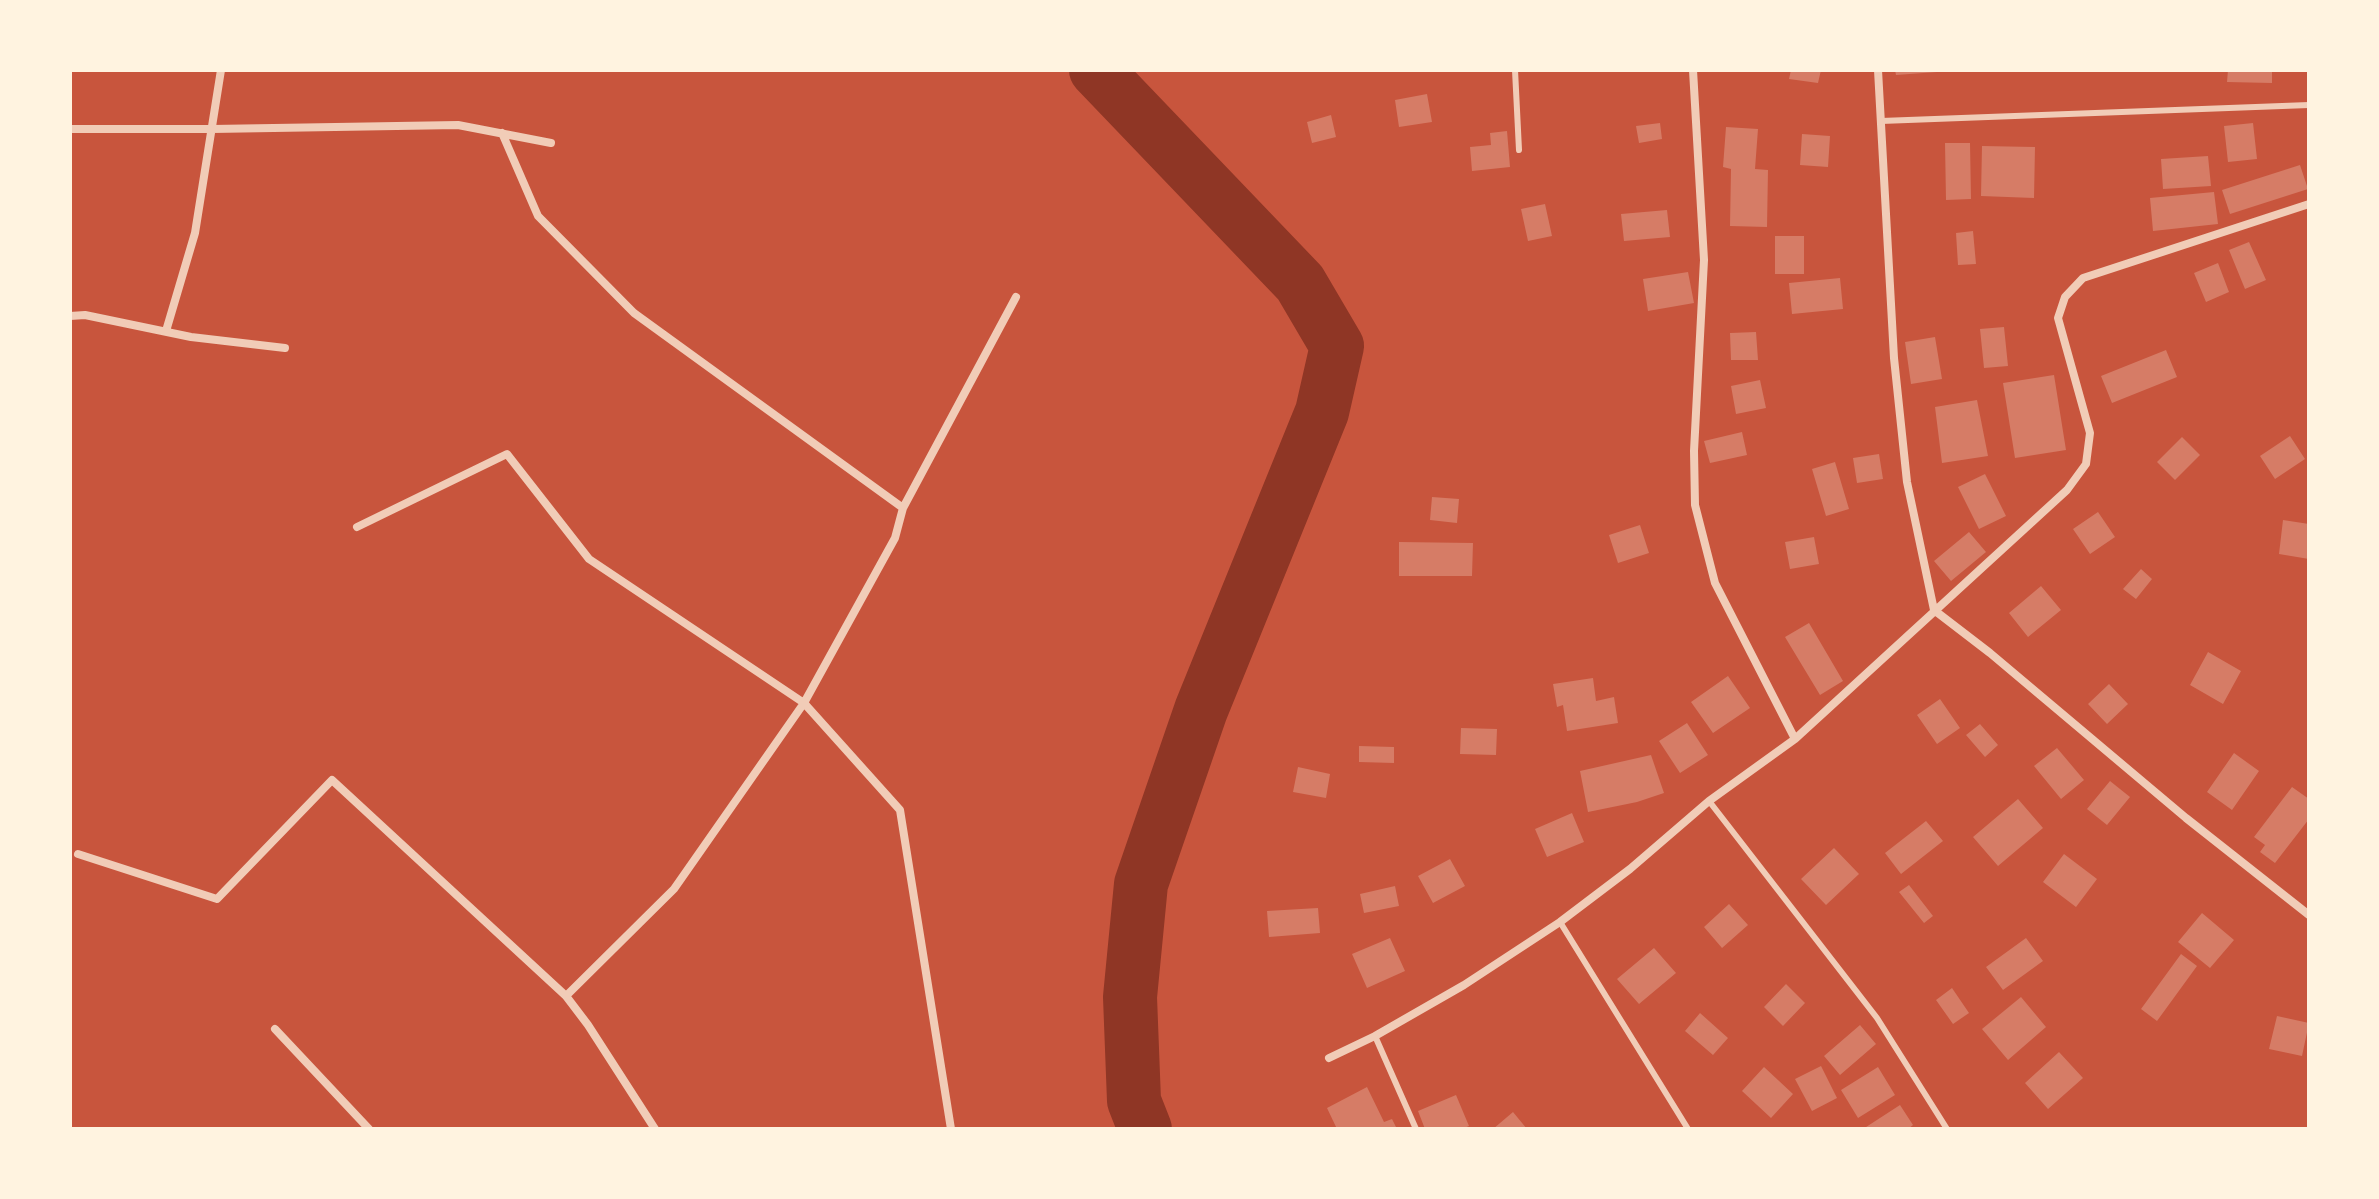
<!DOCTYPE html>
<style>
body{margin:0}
#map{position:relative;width:2379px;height:1199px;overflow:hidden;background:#c8553d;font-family:Overpass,sans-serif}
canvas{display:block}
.frame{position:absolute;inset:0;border:72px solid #fff3e0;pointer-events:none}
</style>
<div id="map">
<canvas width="2379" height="1199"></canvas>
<div class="frame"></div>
</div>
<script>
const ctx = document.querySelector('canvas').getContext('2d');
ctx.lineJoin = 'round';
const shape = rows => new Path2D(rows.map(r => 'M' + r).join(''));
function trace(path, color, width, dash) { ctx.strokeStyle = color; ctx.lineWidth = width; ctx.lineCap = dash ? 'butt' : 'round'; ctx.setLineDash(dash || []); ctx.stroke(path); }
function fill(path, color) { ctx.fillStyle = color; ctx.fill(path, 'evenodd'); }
trace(shape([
 [1096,70,1300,283,1337,346,1322,412,1201,710,1141,884,1130,997,1134,1101,1145,1129]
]), '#8f3625', 54);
fill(shape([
 [1791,70,1821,70,1818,83,1789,79],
 [1895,70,1937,70,1937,72,1896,75],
 [2228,70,2272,70,2272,83,2227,82],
 [1427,94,1432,122,1399,127,1395,100],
 [1331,115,1336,137,1312,143,1307,122],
 [1660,123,1662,139,1639,143,1636,126],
 [2253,123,2257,159,2228,162,2224,126],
 [1726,127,1758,129,1755,169,1768,170,1767,227,1730,226,1731,169,1723,167],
 [1507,131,1510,167,1472,171,1470,147,1491,145,1490,133],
 [1802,134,1830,136,1828,167,1800,165],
 [1945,143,1970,143,1971,199,1946,200],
 [1982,146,2035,147,2034,198,1981,196],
 [2208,156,2211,186,2163,189,2161,159],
 [2300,165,2308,189,2230,214,2222,190],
 [2214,192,2218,224,2153,231,2150,198],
 [1545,204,1552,236,1528,241,1521,209],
 [1667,210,1670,237,1624,241,1621,214],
 [1973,231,1976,264,1958,265,1956,233],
 [1775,236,1804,236,1804,274,1775,274],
 [2249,242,2266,280,2245,289,2229,250],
 [2218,263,2229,292,2206,302,2194,273],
 [1688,272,1694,303,1648,311,1643,279],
 [1840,278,1843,309,1792,314,1789,283],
 [2004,327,2008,366,1984,368,1980,329],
 [1756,332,1758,360,1731,360,1730,333],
 [1935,337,1942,379,1911,384,1905,342],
 [2166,350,2177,377,2112,403,2101,376],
 [2054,375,2066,450,2015,458,2003,383],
 [1760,380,1766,408,1736,414,1731,386],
 [1977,400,1988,456,1942,463,1935,407],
 [1742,432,1747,455,1710,463,1704,441],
 [2290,436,2305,459,2275,479,2260,456],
 [2182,437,2200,455,2175,480,2157,462],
 [1879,454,1883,479,1857,483,1853,458],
 [1835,462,1849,509,1826,516,1812,469],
 [1985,474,2006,516,1979,529,1958,487],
 [1432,497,1459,499,1457,523,1430,520],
 [2098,512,2115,537,2090,554,2073,529],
 [2283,520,2309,524,2309,559,2279,554],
 [1640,525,1649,553,1618,563,1609,535],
 [1969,532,1986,552,1951,581,1934,561],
 [1814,537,1819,564,1790,569,1785,542],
 [1399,542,1473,543,1472,576,1399,576],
 [2141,569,2152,579,2136,599,2123,589],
 [2041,586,2061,610,2028,637,2009,613],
 [1809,623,1843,681,1820,695,1785,637],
 [2208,652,2241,671,2223,704,2190,685],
 [1728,676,1750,708,1713,733,1691,702],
 [1593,678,1596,701,1614,697,1618,723,1567,731,1563,705,1557,707,1553,684],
 [2109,684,2128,704,2107,724,2088,704],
 [1940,699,1960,728,1937,744,1917,715],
 [1687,723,1708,755,1680,773,1659,741],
 [1980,724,1998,745,1985,757,1966,735],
 [1461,728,1497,729,1496,755,1460,754],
 [1359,746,1394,747,1394,763,1359,762],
 [2057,748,2084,780,2061,799,2034,766],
 [2234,753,2259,771,2232,810,2207,792],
 [1651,755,1664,793,1637,802,1588,812,1580,771],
 [1298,767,1330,774,1326,798,1293,792],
 [2110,781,2130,797,2107,825,2087,809],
 [2292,787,2309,799,2309,819,2275,863,2260,852,2265,845,2254,837],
 [2018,799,2043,828,1998,866,1973,837],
 [1572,813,1584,842,1547,857,1535,829],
 [1926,821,1943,841,1901,874,1885,853],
 [1834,848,1859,874,1826,905,1801,879],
 [2064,854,2097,879,2076,907,2043,882],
 [1450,859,1465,886,1433,903,1418,876],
 [1909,885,1933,916,1924,923,1899,892],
 [1395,886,1399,906,1364,913,1360,894],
 [1729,904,1748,925,1722,948,1704,927],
 [1318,908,1320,933,1269,937,1267,911],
 [2202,913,2234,940,2210,968,2178,942],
 [1390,938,1405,971,1367,988,1352,954],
 [2026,938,2043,961,2003,990,1986,967],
 [1654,948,1676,973,1639,1004,1617,979],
 [2181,954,2197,966,2157,1021,2141,1009],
 [1786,984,1805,1003,1783,1026,1764,1007],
 [1952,988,1969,1013,1953,1024,1936,1000],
 [2021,997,2046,1027,2008,1060,1982,1029],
 [1700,1013,1728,1038,1713,1055,1685,1031],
 [2277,1016,2309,1023,2302,1056,2269,1049],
 [1860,1025,1876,1044,1840,1075,1824,1056],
 [2059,1052,2083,1078,2048,1109,2025,1083],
 [1821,1066,1837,1098,1812,1111,1795,1079],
 [1764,1067,1793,1094,1771,1118,1742,1091],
 [1878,1067,1895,1095,1858,1118,1841,1090],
 [1367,1087,1384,1122,1392,1119,1397,1129,1337,1129,1327,1108],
 [1456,1095,1469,1126,1462,1129,1425,1129,1418,1111],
 [1900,1105,1913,1125,1908,1129,1863,1129],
 [1513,1112,1527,1129,1493,1129]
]), '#d67c66');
trace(shape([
 [1515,70,1519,150],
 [1881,121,2309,105],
 [1709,801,1877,1018,1947,1129],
 [1560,922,1688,1129],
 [1375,1036,1416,1129]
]), '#f1ccb7', 6);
trace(shape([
 [1693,70,1704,260,1694,451,1695,505,1715,583,1795,739],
 [1878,70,1894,358,1907,482,1934,610,1990,653,2186,818,2309,915],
 [70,129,212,129,458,125,551,143],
 [502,133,538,216,634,313,903,508],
 [70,316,85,315,191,337,285,348],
 [166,331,195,233,221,70],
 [357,527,507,454,589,559,804,703,900,810,951,1129],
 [78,854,217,899,332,780,566,996,588,1025,655,1129],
 [566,996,674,889,804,703,895,538,903,508,1016,297],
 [275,1029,369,1129],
 [1329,1058,1375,1036,1464,985,1560,922,1630,869,1709,801,1795,739,2067,490,2086,464,2090,433,2058,318,2065,297,2083,278,2309,204]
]), '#f1ccb7', 8);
</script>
